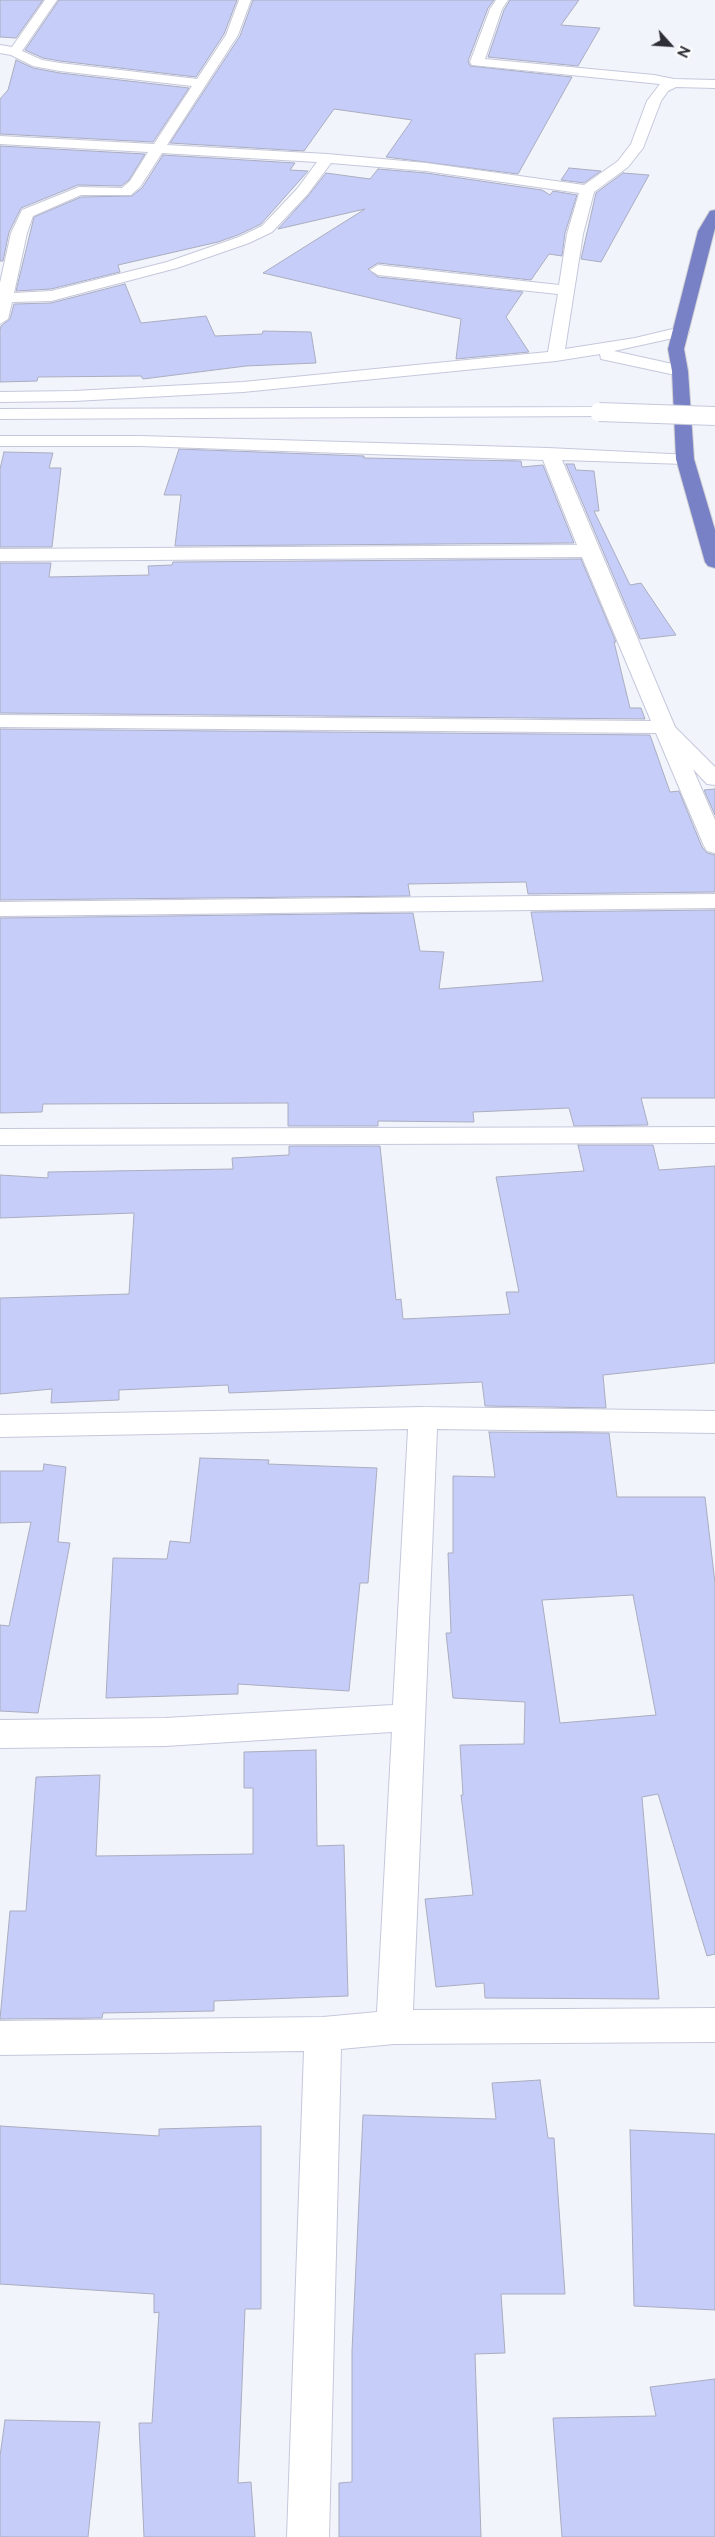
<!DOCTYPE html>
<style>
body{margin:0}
#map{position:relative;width:715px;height:2537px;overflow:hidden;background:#f2f4fc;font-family:Raleway,sans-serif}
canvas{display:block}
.north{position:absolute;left:645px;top:20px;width:50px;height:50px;-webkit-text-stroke:4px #fff;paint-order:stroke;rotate:116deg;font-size:14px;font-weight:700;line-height:20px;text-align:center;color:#2e2f36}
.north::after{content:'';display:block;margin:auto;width:18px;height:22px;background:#2e2f36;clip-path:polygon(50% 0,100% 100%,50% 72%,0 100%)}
</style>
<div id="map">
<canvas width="715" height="2537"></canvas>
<div class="north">N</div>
</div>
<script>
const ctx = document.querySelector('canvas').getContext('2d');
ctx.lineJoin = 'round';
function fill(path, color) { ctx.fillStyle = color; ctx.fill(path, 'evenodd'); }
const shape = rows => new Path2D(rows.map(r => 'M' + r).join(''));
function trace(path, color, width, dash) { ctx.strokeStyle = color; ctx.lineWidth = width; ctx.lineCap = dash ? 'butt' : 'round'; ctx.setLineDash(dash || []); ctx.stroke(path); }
const building = shape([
 [0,0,43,0,16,38,0,37,0,0],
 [59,0,237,0,224,34,196,77,60,61,43,58,25,50,59,0],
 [253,0,494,0,488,8,468,61,470,66,572,77,518,174,386,157,412,120,334,109,304,151,170,143,240,36,253,0],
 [510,0,579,0,561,25,600,28,578,66,488,57,504,10,510,0],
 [16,60,33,68,60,73,189,88,153,142,0,134,0,99,8,90,16,60],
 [0,146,145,154,129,180,121,186,78,185,21,208,9,232,3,261,0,261,0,146],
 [163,155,295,163,290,170,308,171,261,224,238,235,218,242,118,265,120,272,51,289,16,291,34,217,81,197,132,196,142,188,163,155],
 [569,168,601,171,584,183,561,180,569,168],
 [378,169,426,173,542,190,550,195,553,191,577,195,565,233,562,256,549,254,531,280,378,263,368,269,378,277,523,292,506,317,529,352,456,359,461,319,263,273,365,209,278,229,308,196,326,173,370,179,378,169],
 [623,173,649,175,601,262,581,259,596,193,623,173],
 [125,284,141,323,206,316,215,336,262,334,263,331,311,332,316,363,246,366,143,379,141,376,38,377,37,381,0,382,0,330,1,326,10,319,14,304,51,303,125,284],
 [179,449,364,456,364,458,521,461,522,467,543,465,574,543,175,546,181,495,164,495,179,449],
 [4,452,53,453,49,468,61,468,52,547,0,547,0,469,4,452],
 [566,464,574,464,576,470,594,471,599,511,594,511,630,585,641,583,676,635,640,639,566,464],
 [581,559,616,642,614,642,630,708,641,708,645,719,0,713,0,563,51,563,49,577,149,575,148,566,172,565,173,562,581,559],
 [0,729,650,735,670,792,679,791,702,847,707,853,715,855,715,892,528,894,526,882,408,884,410,896,0,900,0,729],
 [715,789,715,815,704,790,715,789],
 [715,910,715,1098,641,1098,648,1125,574,1126,569,1108,473,1112,474,1122,378,1121,378,1126,288,1126,288,1103,43,1104,42,1112,0,1113,0,918,413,913,420,951,444,952,439,989,543,981,531,912,715,910],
 [578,1145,653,1145,659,1170,715,1166,715,1363,603,1375,606,1408,485,1406,482,1382,229,1393,228,1385,119,1390,119,1400,51,1403,52,1389,0,1394,0,1298,129,1294,134,1213,0,1218,0,1175,48,1178,48,1172,233,1169,232,1158,289,1155,289,1146,380,1146,396,1300,401,1299,403,1319,510,1314,506,1292,519,1292,496,1177,584,1171,578,1145],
 [489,1432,609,1433,617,1497,705,1497,715,1583,715,1954,707,1956,658,1794,642,1797,659,1999,485,1998,484,1983,436,1987,425,1899,473,1895,461,1795,463,1795,460,1745,524,1744,525,1702,453,1698,446,1633,451,1633,448,1553,453,1553,453,1476,495,1477,489,1432],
 [633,1595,656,1715,560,1723,542,1600,633,1595],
 [200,1458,269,1460,268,1464,377,1468,368,1583,360,1583,349,1691,238,1684,238,1694,106,1698,113,1558,167,1559,170,1541,190,1543,200,1458],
 [44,1464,66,1467,58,1542,70,1543,38,1713,0,1711,0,1625,9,1626,31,1522,0,1523,0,1471,43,1471,44,1464],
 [316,1750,317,1846,344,1845,348,1996,214,2001,214,2011,103,2013,102,2018,0,2019,10,1911,26,1911,36,1777,100,1775,96,1856,253,1854,253,1788,244,1788,244,1752,316,1750],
 [540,2080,548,2138,554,2138,565,2294,501,2294,505,2353,475,2354,481,2537,339,2537,339,2483,352,2482,352,2351,363,2115,496,2119,492,2083,540,2080],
 [0,2126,159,2136,159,2129,261,2126,261,2309,245,2309,238,2483,251,2482,255,2537,144,2537,139,2423,152,2423,159,2312,154,2313,154,2294,0,2284,0,2126],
 [630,2130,715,2134,715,2310,634,2306,630,2130],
 [715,2379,715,2537,562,2537,553,2418,656,2416,650,2387,715,2379],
 [5,2420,100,2422,88,2537,0,2537,0,2456,5,2420]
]);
fill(building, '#c6cdf8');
trace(building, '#aaadbf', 1);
const minor = shape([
 [45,0,57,0,22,51,42,60,60,63,197,79,226,35,239,0,251,0,238,35,167,145,327,154,426,163,584,185,618,161,631,144,647,101,660,84,472,65,470,62,490,9,496,0,508,0,502,9,485,59,654,75,674,79,715,80,715,88,676,87,668,91,661,101,643,148,628,167,594,192,583,234,565,349,635,338,681,327,687,329,689,332,687,335,614,351,686,367,688,371,686,375,680,376,601,359,600,354,556,361,243,392,74,401,0,402,0,392,74,391,243,382,548,352,558,294,378,275,370,270,378,265,559,285,567,234,579,193,426,171,331,163,307,195,272,232,249,243,177,268,51,301,12,302,8,319,0,324,0,283,11,233,22,210,79,187,122,188,130,181,148,152,0,144,0,136,154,144,192,86,60,71,33,66,11,55,0,53,0,45,12,47,45,0],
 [162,153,317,162,297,189,262,226,239,237,167,262,51,291,14,293,27,233,33,216,81,195,131,195,140,187,162,153],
 [0,436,140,436,548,448,691,455,694,459,691,463,685,464,562,460,675,727,715,767,715,785,707,784,693,769,715,820,715,853,707,851,704,846,656,733,0,727,0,715,651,721,582,557,0,561,0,549,577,545,543,460,140,446,0,446,0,436],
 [715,894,715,908,0,916,0,902,715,894],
 [715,1127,715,1143,0,1145,0,1129,715,1127],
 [423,1407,715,1411,715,1433,437,1429,413,2010,715,2008,715,2042,394,2044,341,2049,329,2537,287,2537,304,2051,0,2055,0,2021,323,2017,377,2012,392,1732,165,1746,0,1748,0,1720,165,1718,393,1705,408,1429,0,1437,0,1415,423,1407]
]);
const secondary = shape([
 [599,407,605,408,608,412,605,416,0,419,0,409,599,407]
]);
const motorway = shape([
 [715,210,715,228,684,349,688,371,694,459,715,530,715,568,708,566,705,562,676,459,672,371,668,349,698,231,710,211,715,210]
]);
trace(minor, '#c5c8db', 2);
trace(secondary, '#c5c8db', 2);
trace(motorway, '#d1d1d3', 2);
fill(minor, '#fff');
fill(secondary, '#fff');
fill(motorway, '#7981c6');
const secondaryBridge = shape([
 [599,412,715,416]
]);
trace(secondaryBridge, '#c5c8db', 20, []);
trace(secondaryBridge, '#fff', 18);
</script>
